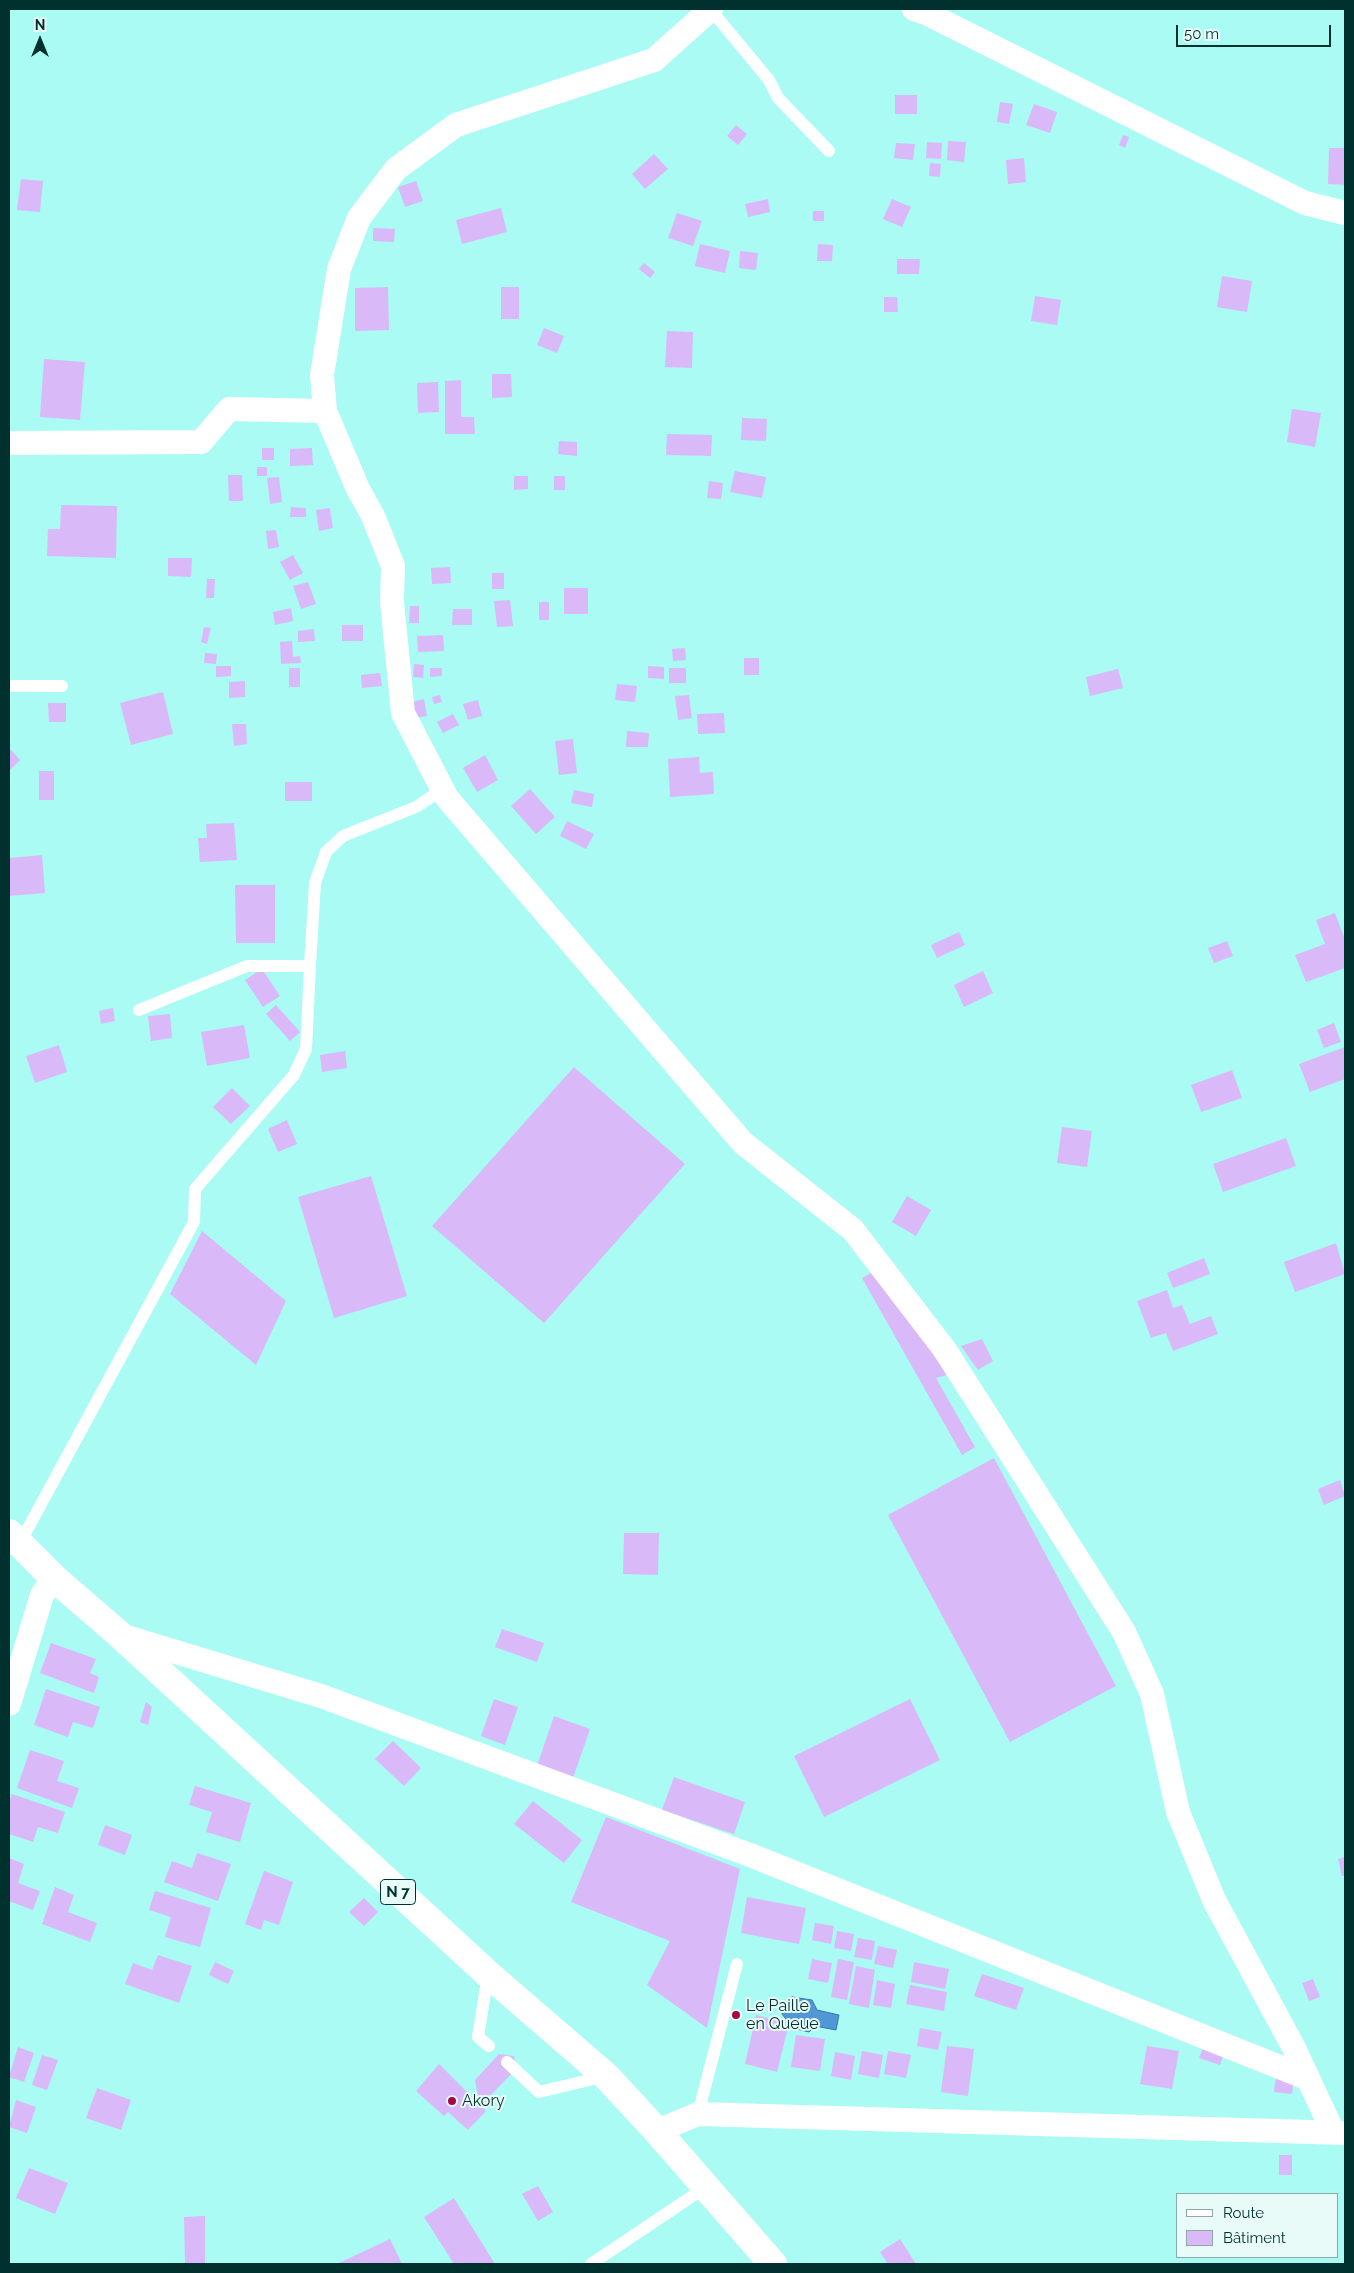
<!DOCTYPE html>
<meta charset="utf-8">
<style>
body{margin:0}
#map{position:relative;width:1354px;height:2273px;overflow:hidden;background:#aafbf3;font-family:Raleway,sans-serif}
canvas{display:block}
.frame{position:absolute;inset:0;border:10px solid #00312e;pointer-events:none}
.legend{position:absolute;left:1176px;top:2193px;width:162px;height:65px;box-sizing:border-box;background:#e9fbf9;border:1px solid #8caaa8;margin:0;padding:6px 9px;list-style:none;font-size:15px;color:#00312e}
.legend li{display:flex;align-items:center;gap:10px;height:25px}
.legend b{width:25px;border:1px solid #8caaa8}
.north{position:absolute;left:15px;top:15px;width:50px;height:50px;-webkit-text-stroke:4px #e9fbf9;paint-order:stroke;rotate:0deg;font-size:14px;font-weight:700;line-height:20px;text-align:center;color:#00312e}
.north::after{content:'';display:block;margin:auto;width:18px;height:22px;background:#00312e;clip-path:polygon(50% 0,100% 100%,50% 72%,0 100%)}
.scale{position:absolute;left:1176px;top:25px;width:155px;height:22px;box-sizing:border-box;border:2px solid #00312e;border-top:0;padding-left:6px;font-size:15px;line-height:18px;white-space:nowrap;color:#00312e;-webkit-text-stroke:4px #e9fbf9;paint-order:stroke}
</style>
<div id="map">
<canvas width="1354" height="2273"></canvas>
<div class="frame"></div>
<ul class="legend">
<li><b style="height:6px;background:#fff"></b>Route</li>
<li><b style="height:14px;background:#dab9f9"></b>Bâtiment</li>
</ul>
<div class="north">N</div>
<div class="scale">50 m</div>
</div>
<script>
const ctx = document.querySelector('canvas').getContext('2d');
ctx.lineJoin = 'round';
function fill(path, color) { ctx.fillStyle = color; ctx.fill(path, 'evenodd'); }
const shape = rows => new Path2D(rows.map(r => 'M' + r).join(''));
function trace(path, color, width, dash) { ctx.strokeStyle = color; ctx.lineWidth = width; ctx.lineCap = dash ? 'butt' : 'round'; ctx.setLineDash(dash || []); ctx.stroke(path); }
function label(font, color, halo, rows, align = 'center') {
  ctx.font = font + ' Raleway,sans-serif'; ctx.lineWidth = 4; ctx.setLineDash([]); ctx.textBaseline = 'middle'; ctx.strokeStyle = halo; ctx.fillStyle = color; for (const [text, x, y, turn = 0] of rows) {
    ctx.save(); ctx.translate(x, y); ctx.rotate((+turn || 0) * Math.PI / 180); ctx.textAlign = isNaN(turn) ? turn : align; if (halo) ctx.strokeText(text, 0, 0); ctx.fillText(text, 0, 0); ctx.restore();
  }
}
const water = shape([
 [792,1997,812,2000,817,2010,839,2015,836,2030,815,2026,809,2032,793,2028,782,2014,784,2004,792,1997]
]);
fill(water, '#5097d6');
trace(water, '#3878a4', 1);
fill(shape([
 [895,95,917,95,917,114,895,114],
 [1000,102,1013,104,1009,124,997,122],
 [1034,104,1057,112,1050,133,1026,125],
 [736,125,747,134,738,145,727,136],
 [1123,135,1129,137,1125,148,1119,145],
 [948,141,966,142,964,162,947,160],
 [927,142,942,143,941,159,926,158],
 [896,143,915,144,913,160,894,158],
 [1329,148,1345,148,1345,185,1328,184],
 [654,154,668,169,645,189,632,174],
 [1024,158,1026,182,1008,184,1006,160],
 [930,163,941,164,940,177,929,176],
 [21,179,43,181,40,212,17,210],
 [416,181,423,201,405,207,398,187],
 [768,199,770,212,748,217,745,204],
 [892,199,911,207,902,227,883,219],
 [501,208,507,232,462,244,456,220],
 [813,211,824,211,824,221,813,221],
 [677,213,702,221,693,246,668,238],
 [373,228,395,229,394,242,373,241],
 [700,244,730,251,725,273,695,266],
 [818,244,833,245,832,261,817,261],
 [740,251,758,253,756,270,739,268],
 [897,259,920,259,919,274,897,274],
 [644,263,655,272,650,278,639,269],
 [1222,276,1252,281,1247,312,1217,307],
 [388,287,389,330,355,331,355,288],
 [501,287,519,287,519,319,501,319],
 [1035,296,1061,300,1057,325,1031,321],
 [884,297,897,297,898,312,884,312],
 [544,328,564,336,557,353,537,345],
 [667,331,693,332,692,368,665,367],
 [44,359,85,362,80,420,40,417],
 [492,374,511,374,512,397,492,398],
 [461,380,461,417,474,417,475,434,445,434,445,381],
 [438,382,439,412,418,413,417,383],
 [1292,409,1321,413,1315,447,1287,442],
 [742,418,767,419,766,441,741,440],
 [667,434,712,435,711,456,666,455],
 [559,441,577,442,577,456,558,454],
 [262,448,274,448,274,460,262,460],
 [312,448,313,465,290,466,290,449],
 [257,467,267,467,267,476,257,476],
 [735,471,766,477,762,498,730,492],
 [228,475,242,475,243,501,229,501],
 [514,476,528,476,528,489,514,490],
 [554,476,565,476,565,490,554,490],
 [279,477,282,502,270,504,267,478],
 [709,481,723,483,721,499,707,498],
 [61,505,117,506,116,558,47,556,48,529,60,529],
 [291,507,306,508,306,517,290,517],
 [330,508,333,528,319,531,316,510],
 [276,530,279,547,268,549,266,531],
 [293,555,303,573,290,580,280,562],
 [168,558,192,558,191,577,168,576],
 [450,567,451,583,432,584,431,568],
 [492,573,504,573,504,589,492,589],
 [207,579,215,579,214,598,206,598],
 [308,582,316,604,301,609,293,586],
 [564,588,588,588,588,614,564,614],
 [510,600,513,626,497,627,494,601],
 [539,602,549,602,549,620,539,620],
 [410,606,419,606,419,623,409,623],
 [291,608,293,621,275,625,273,612],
 [453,609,472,609,472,625,452,625],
 [342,625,363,625,363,641,342,641],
 [204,627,211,628,207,644,201,642],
 [314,629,315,641,298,642,298,631],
 [443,635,444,651,418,652,417,636],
 [292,641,293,657,300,656,301,663,281,664,280,642],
 [685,648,686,660,673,661,672,649],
 [205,653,217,654,216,664,204,663],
 [744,658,759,658,759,675,744,675],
 [414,664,424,665,423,678,413,677],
 [216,666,231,666,231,676,216,677],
 [648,666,664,667,664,679,648,678],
 [289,668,300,668,300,687,289,687],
 [430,668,442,668,442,676,430,677],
 [669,668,686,668,686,683,669,683],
 [1118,669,1123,688,1090,696,1086,677],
 [380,673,382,686,362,688,361,675],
 [245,681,245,697,229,698,229,682],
 [617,684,637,686,635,702,615,700],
 [163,692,173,734,131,745,120,703],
 [440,695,442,702,434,704,432,697],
 [689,695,692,718,678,720,675,696],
 [424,699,427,716,415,718,412,702],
 [478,700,482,716,468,720,463,704],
 [48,703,66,703,66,722,49,722],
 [724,713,725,733,698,734,697,714],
 [453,714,459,725,443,733,437,722],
 [232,724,246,724,247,744,234,746],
 [627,731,649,733,648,747,626,747],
 [573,739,577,773,559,775,555,741],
 [9,748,20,760,9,771],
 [485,755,498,780,477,792,463,768],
 [699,757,700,773,713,772,714,794,670,797,668,759],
 [39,771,54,771,54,800,39,800],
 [285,782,312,782,312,801,285,801],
 [530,789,555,817,536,834,511,806],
 [574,790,594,794,592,807,571,803],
 [567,821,594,834,586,849,560,836],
 [234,823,237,860,200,862,198,838,207,838,206,824],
 [42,855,45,893,9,896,9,858],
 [235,885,275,885,275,943,236,943],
 [1335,913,1345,940,1345,968,1306,982,1295,955,1325,944,1316,920],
 [959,932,965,945,937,958,931,945],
 [1227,941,1233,956,1214,963,1208,948],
 [262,969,280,996,263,1007,245,980],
 [983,971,993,993,964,1007,954,985],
 [276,1005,300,1032,290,1041,266,1014],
 [113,1008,115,1021,101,1024,99,1011],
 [170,1014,172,1038,151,1041,148,1016],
 [1334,1023,1341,1042,1324,1048,1317,1030],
 [244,1025,250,1058,207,1066,201,1032],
 [59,1045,67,1072,35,1083,26,1056],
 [1345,1047,1345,1079,1310,1092,1299,1064],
 [345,1051,347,1068,322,1072,320,1055],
 [574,1067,685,1164,544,1323,432,1226],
 [1232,1070,1242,1098,1201,1112,1191,1085],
 [232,1088,250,1106,231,1124,213,1107],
 [287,1120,297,1144,278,1152,268,1129],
 [1062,1127,1092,1131,1087,1167,1057,1163],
 [1286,1138,1296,1166,1223,1192,1213,1164],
 [371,1176,407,1296,334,1318,298,1197],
 [907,1196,931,1210,916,1236,892,1222],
 [202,1231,286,1301,256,1365,170,1294],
 [1336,1243,1345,1274,1295,1292,1284,1262],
 [1204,1258,1210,1274,1173,1288,1167,1273],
 [876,1270,947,1375,936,1378,975,1447,962,1455,862,1278],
 [1167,1290,1173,1308,1182,1305,1190,1324,1211,1316,1218,1334,1173,1351,1166,1333,1151,1338,1137,1301],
 [982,1339,993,1361,978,1370,961,1346],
 [994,1458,1116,1686,1010,1742,888,1515],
 [1340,1480,1345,1496,1324,1505,1318,1489],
 [624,1533,659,1533,658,1575,623,1574],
 [502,1629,544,1643,537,1662,495,1647],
 [51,1643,96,1659,90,1673,99,1677,94,1693,40,1673],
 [46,1689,100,1707,93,1728,73,1722,68,1737,34,1725],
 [494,1699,518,1707,505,1745,481,1736],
 [910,1699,940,1760,824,1817,794,1756],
 [146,1702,152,1707,148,1725,140,1722],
 [554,1716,590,1729,573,1778,537,1766],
 [393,1741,421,1768,404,1786,375,1759],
 [30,1750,64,1761,57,1781,79,1788,72,1808,17,1788],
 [674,1777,745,1802,734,1834,662,1810],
 [195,1786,251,1803,240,1842,206,1832,212,1812,189,1805],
 [12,1794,65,1812,58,1833,38,1827,33,1842,9,1834,9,1802],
 [533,1801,582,1840,564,1863,514,1824],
 [606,1817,740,1869,707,2028,647,1985,670,1941,571,1902],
 [105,1825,132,1835,125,1855,98,1845],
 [197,1853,231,1864,218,1901,164,1882,172,1861,192,1868],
 [1345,1857,1345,1876,1342,1876,1338,1859],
 [9,1858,24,1864,18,1883,40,1891,33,1910,9,1901],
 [264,1871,293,1882,279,1925,264,1920,261,1930,245,1924],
 [55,1887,74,1895,68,1912,97,1923,90,1942,42,1924],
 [155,1891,211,1908,200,1947,165,1937,171,1917,149,1910],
 [747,1897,806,1908,799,1944,741,1933],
 [364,1898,378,1912,364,1926,349,1912],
 [815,1923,834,1926,831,1944,812,1940],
 [837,1931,854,1934,851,1951,834,1948],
 [858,1938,875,1941,872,1960,854,1957],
 [878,1946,897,1950,893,1968,874,1964],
 [158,1955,192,1966,179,2003,125,1984,133,1963,152,1970],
 [812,1959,832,1963,828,1983,808,1979],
 [838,1959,854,1962,847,2000,831,1997],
 [215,1962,234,1971,228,1984,209,1975],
 [914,1962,949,1969,945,1989,911,1982],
 [856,1966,875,1970,869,2008,849,2004],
 [982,1974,1024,1988,1016,2010,974,1996],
 [1313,1979,1320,1997,1309,2001,1302,1983],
 [877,1980,895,1984,891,2008,873,2005],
 [910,1985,947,1992,944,2011,906,2004],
 [756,2015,789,2023,777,2072,745,2064],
 [920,2028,942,2032,938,2050,917,2046],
 [796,2035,825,2039,820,2071,791,2067],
 [947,2046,974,2049,968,2096,941,2092],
 [1147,2046,1179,2051,1172,2089,1140,2084],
 [1204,2046,1224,2054,1220,2065,1199,2058],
 [18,2047,34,2053,24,2082,9,2077],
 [862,2051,883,2055,879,2078,858,2074],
 [888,2051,911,2055,906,2078,884,2074],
 [835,2052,855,2056,851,2080,831,2076],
 [499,2054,514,2056,516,2069,491,2095,478,2096,475,2080],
 [42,2055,58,2060,47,2090,32,2085],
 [439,2064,486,2111,468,2130,448,2112,444,2116,416,2091],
 [1276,2077,1294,2079,1292,2094,1274,2092],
 [97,2088,131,2100,121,2130,86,2118],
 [16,2100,36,2107,27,2133,9,2127],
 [1279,2155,1292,2155,1292,2175,1279,2175],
 [29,2168,68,2183,55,2214,16,2198],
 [538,2186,553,2212,538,2221,522,2194],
 [454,2198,495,2264,454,2264,424,2217],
 [205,2216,205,2264,185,2264,184,2217],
 [390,2239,402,2264,337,2264],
 [900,2239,916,2264,888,2264,880,2252]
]), '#dab9f9');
trace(shape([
 [711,10,769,80,778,98,829,151],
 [9,686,62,686],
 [139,1010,247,966,310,966,315,883,326,852,343,836,416,807,443,789],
 [20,1543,194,1222,195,1189,294,1075,306,1049,310,966],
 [488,1974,478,2037,489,2046],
 [507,2062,539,2092,606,2076],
 [698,2114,737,1964],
 [591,2264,706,2187]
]), '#fff', 12);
trace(shape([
 [711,9,654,60,456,125,396,169,359,218,339,269,322,375,325,411,358,489,373,516,393,566,392,602,403,713,447,798,743,1143,853,1230,945,1350,1124,1632,1152,1694,1178,1812,1214,1900,1294,2048,1333,2132],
 [914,9,926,13,1305,203,1345,213],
 [9,443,201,442,229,409,325,411],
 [120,1635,321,1696,750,1855,1307,2078],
 [9,1704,42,1595,54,1578],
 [657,2131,698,2114,1345,2133]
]), '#fff', 24);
trace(shape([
 [9,1533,54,1578,120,1635,488,1974,606,2076,657,2131,773,2264]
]), '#fff', 28);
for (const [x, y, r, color] of [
 [736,2015,5,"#a30a45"],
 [452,2101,5,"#a30a45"]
]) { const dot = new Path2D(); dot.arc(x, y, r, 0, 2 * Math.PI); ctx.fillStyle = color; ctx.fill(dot); trace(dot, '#e9fbf9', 2); }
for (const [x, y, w] of [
 [398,1892,35]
]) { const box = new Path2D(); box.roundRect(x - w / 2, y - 12.5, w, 25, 4); ctx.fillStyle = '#e9fbf9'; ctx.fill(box); trace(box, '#00312e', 1); }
label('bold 15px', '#00312e', null, [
 ["N 7",398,1892]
]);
label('16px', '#00312e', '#e9fbf9', [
 ["Le Paille",746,2006],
 ["en Queue",746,2024],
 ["Akory",462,2101]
], 'left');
</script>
